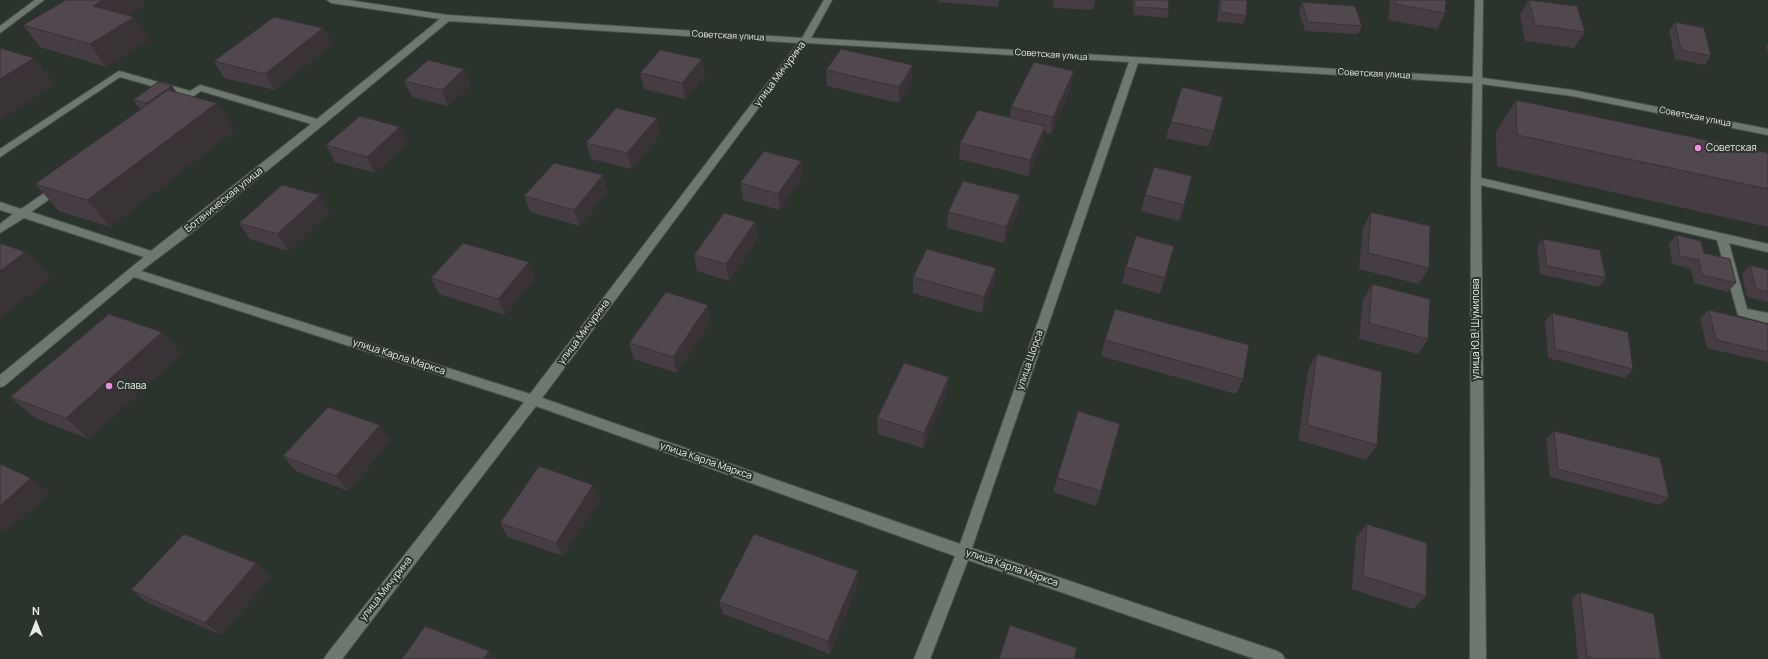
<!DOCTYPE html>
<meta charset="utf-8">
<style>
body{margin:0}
#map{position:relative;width:1768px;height:659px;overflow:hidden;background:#2a342c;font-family:Manrope,sans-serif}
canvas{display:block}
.north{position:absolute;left:16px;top:603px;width:40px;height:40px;-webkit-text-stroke:3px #2a342c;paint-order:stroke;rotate:0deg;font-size:11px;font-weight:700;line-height:16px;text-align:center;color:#e6ece7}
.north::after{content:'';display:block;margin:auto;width:14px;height:18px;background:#e6ece7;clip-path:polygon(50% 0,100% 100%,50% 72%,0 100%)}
</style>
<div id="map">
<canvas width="1768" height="659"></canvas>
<div class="north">N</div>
</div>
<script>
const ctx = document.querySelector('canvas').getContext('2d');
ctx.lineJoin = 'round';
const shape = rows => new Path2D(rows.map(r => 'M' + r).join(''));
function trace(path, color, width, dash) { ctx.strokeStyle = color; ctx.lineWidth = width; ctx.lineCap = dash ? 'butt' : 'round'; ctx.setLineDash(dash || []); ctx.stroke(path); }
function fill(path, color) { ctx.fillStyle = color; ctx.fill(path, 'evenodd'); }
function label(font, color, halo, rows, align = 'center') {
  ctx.font = font + ' Manrope,sans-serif'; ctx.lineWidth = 4; ctx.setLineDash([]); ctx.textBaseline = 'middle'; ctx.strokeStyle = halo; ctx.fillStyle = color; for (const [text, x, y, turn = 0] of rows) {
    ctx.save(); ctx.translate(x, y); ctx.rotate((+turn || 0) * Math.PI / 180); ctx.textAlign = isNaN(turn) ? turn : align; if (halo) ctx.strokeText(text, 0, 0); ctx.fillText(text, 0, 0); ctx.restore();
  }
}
const minor = shape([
 [35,0,44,0,0,33,0,26,35,0],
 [327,0,348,0,447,15,802,38,824,0,832,0,811,38,1473,77,1475,0,1483,0,1482,78,1572,90,1768,129,1768,135,1572,96,1482,84,1481,178,1768,244,1768,252,1729,243,1747,309,1768,313,1768,323,1738,315,1717,240,1481,185,1486,659,1470,659,1471,180,1473,83,1138,63,972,548,1277,651,1282,654,1285,659,1255,659,968,560,930,659,914,659,955,556,536,406,342,659,324,659,327,654,524,402,134,277,4,386,0,387,0,375,144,257,24,218,0,233,0,224,13,214,0,210,0,202,21,209,56,185,64,185,65,187,64,189,31,212,151,251,311,124,201,91,176,108,171,105,184,95,120,77,0,157,0,149,119,71,190,91,200,85,317,119,440,19,331,3,327,0],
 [449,21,798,43,530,394,141,271,190,234,323,125,449,21],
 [807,43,1129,62,960,544,542,398,807,43]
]);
trace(minor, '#4a514b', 2);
fill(minor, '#6d786f');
fill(shape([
 [938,0,999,0,998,7,938,2],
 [1053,0,1095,0,1093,10,1054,8],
 [1133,0,1168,0,1169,9,1167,18,1134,15],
 [1219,0,1247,0,1246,16,1243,24,1217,21],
 [1390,0,1446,0,1445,13,1437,29,1388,20],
 [1528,0,1532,0,1585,32,1574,48,1525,41,1520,15],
 [1302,2,1362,26,1358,34,1305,31,1299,11],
 [145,5,128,16,134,17,149,40,106,67,40,47,23,25],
 [1675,22,1711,56,1705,65,1675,59,1669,31],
 [323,28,332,44,275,90,224,78,214,61],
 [1768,44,1768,52,1766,47],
 [464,69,471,85,448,106,412,97,404,81],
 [826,70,912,81,899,103,827,86],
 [640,73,705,75,685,99,644,89],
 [172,86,176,92,235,130,110,227,59,211,35,184,141,109,139,108,133,100],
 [1071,87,1051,134,1044,132,1043,142,1028,176,959,159,960,143,1010,118,1011,107],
 [1516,100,1768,153,1768,227,1497,166,1496,132],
 [657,118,660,134,632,169,591,159,586,143],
 [1171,122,1214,131,1208,147,1166,138],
 [408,143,375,173,335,162,326,145],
 [801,161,802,177,780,210,743,200,740,183],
 [603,175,607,192,580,226,530,212,524,196],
 [320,195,329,212,288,251,250,239,239,223],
 [1020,195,1018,211,1004,243,947,228,948,212],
 [1145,195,1184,205,1179,221,1141,211],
 [1371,212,1429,268,1419,284,1359,269,1363,228],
 [1677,235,1704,253,1736,283,1728,292,1694,283,1691,269,1672,264,1669,243],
 [758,238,729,281,697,271,694,255],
 [1543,239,1606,278,1599,287,1540,274,1537,247],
 [529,262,535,278,505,315,439,294,431,278],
 [1750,265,1768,270,1768,302,1747,297,1742,274],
 [1126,267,1165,278,1160,294,1122,283],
 [996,268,994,284,982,313,913,293,913,277],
 [1372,284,1428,339,1418,354,1359,339,1363,300],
 [1709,310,1768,324,1768,362,1707,348,1700,318],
 [1552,313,1633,369,1625,378,1548,358,1545,321],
 [711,321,677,373,634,359,629,343],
 [162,332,181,354,89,439,35,418,10,397],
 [1105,340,1243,379,1236,394,1101,356],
 [1317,354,1377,445,1366,460,1298,440,1308,370],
 [947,392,923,448,878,434,877,418],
 [1554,431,1669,498,1659,505,1550,477,1546,439],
 [391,440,348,491,296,471,283,456],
 [1057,478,1101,491,1096,506,1053,492],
 [600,499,563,556,508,537,500,523],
 [1367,524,1426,596,1413,609,1352,589,1356,538],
 [256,563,271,577,221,635,148,603,131,590],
 [858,571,858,584,830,654,723,614,719,602],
 [1580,592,1661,659,1578,659,1572,599]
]), '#463d44');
fill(shape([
 [103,0,142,0,145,5,108,28,93,6],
 [134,17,149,40,106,67,90,44],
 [323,28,332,44,275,90,265,74],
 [34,58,55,85,0,120,0,79],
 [702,59,705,75,685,99,682,83],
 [913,65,912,81,899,103,899,87],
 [464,69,471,85,448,106,442,90],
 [1074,71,1071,87,1051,134,1053,117],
 [172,86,178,94,153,112,147,103],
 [217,103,235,130,110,227,87,200],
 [657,118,660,134,632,169,627,153],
 [1045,126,1043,142,1028,176,1030,160],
 [400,127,408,143,375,173,367,157],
 [801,161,802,177,780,210,778,194],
 [603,175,607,192,580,226,574,210],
 [320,195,329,212,288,251,277,234],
 [1020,195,1018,211,1004,243,1006,227],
 [755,222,758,238,729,281,726,264],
 [25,252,51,278,0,318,0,271],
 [529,262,535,278,505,315,498,299],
 [996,268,994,284,982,313,984,297],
 [708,305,711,321,677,373,673,357],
 [162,332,181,354,89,439,66,418],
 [949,377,947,392,923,448,924,433],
 [380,425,391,440,348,491,336,476],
 [31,478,50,493,6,532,0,528,0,506],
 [593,485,600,499,563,556,556,543],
 [256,563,271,577,221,635,205,623],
 [858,571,858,584,830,654,828,641],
 [489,651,496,659,484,659]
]), '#393237');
const building = shape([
 [66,0,103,0,93,6,134,17,90,44,23,25,66,0],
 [1135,0,1168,0,1169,9,1135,7,1135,0],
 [1221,0,1247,0,1246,16,1220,12,1221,0],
 [1395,0,1446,0,1445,13,1395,4,1395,0],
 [1529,0,1577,6,1585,32,1535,25,1529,0],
 [1302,2,1355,6,1362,26,1308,22,1302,2],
 [274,17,323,28,265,74,214,61,274,17],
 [1675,22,1704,28,1711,56,1681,50,1675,22],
 [0,48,34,58,0,79,0,48],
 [841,49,913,65,899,87,826,70,841,49],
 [660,50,702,59,682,83,640,73,660,50],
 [428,60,464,69,442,90,404,81,428,60],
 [1034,62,1074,71,1053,117,1011,107,1034,62],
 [158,82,172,86,147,103,133,100,158,82],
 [1182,87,1223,97,1214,131,1171,122,1182,87],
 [168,90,217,103,87,200,35,184,168,90],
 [1516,100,1768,153,1768,189,1517,135,1516,100],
 [616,108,657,118,627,153,586,143,616,108],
 [978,110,1045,126,1030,160,960,143,978,110],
 [360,116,400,127,367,157,326,145,360,116],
 [764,151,801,161,778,194,740,183,764,151],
 [554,163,603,175,574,210,524,196,554,163],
 [1154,167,1192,176,1184,205,1145,195,1154,167],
 [963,181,1020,195,1006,227,948,212,963,181],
 [282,185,320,195,277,234,239,223,282,185],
 [1371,212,1430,226,1429,268,1368,253,1371,212],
 [724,213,755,222,726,264,694,255,724,213],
 [1677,235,1701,241,1704,253,1730,259,1736,283,1702,275,1699,260,1680,256,1677,235],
 [1136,236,1174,246,1165,278,1126,267,1136,236],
 [1543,239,1600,250,1606,278,1547,266,1543,239],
 [0,243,25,252,0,271,0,243],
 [463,243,529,262,498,299,431,278,463,243],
 [927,249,996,268,984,297,913,277,927,249],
 [1750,265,1768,270,1768,292,1756,289,1750,265],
 [1372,284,1430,299,1428,339,1369,323,1372,284],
 [666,292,708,305,673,357,629,343,666,292],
 [1115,309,1249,345,1243,379,1105,340,1115,309],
 [1709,310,1768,324,1768,352,1716,340,1709,310],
 [1552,313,1628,332,1633,369,1555,349,1552,313],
 [109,314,162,332,66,418,10,397,109,314],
 [1317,354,1382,372,1377,445,1307,425,1317,354],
 [904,363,949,377,924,433,877,418,904,363],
 [328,407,380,425,336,476,283,456,328,407],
 [1078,411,1120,424,1101,491,1057,478,1078,411],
 [1554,431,1660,458,1669,498,1558,469,1554,431],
 [0,464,31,478,0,506,0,464],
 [539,466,593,485,556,543,500,523,539,466],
 [1367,524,1427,543,1426,596,1363,576,1367,524],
 [184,534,256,563,205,623,131,590,184,534],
 [754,534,858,571,828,641,719,602,754,534],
 [1580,592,1654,614,1661,659,1596,659,1587,656,1580,592],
 [1010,625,1077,648,1074,659,999,659,1010,625],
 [425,626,489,651,484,659,402,659,425,626]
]);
fill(building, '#51474f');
trace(building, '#393237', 1);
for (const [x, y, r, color] of [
 [1698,148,4,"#fa87e7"],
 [109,386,4,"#fa87e7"]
]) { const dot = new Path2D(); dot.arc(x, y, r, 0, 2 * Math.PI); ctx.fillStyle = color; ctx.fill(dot); trace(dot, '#2a342c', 1.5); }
label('9px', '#e6ece7', '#2a342c', [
 ["Советская улица",728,36,3],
 ["Советская улица",1051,55,4],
 ["Советская улица",1374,74,3],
 ["Советская улица",1695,117,11]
]);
label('10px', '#e6ece7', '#2a342c', [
 ["улица Мичурина",780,74,-53],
 ["Ботаническая улица",224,200,-39],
 ["улица Ю.В. Шумилова",1476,329,-90],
 ["улица Мичурина",584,332,-53],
 ["улица Карла Маркса",399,357,18],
 ["улица Щорса",1030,360,-71],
 ["улица Карла Маркса",706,461,19],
 ["улица Карла Маркса",1012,568,19],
 ["улица Мичурина",386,589,-52]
]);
label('10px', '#e6ece7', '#2a342c', [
 ["Советская",1706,148],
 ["Слава",117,386]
], 'left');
</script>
